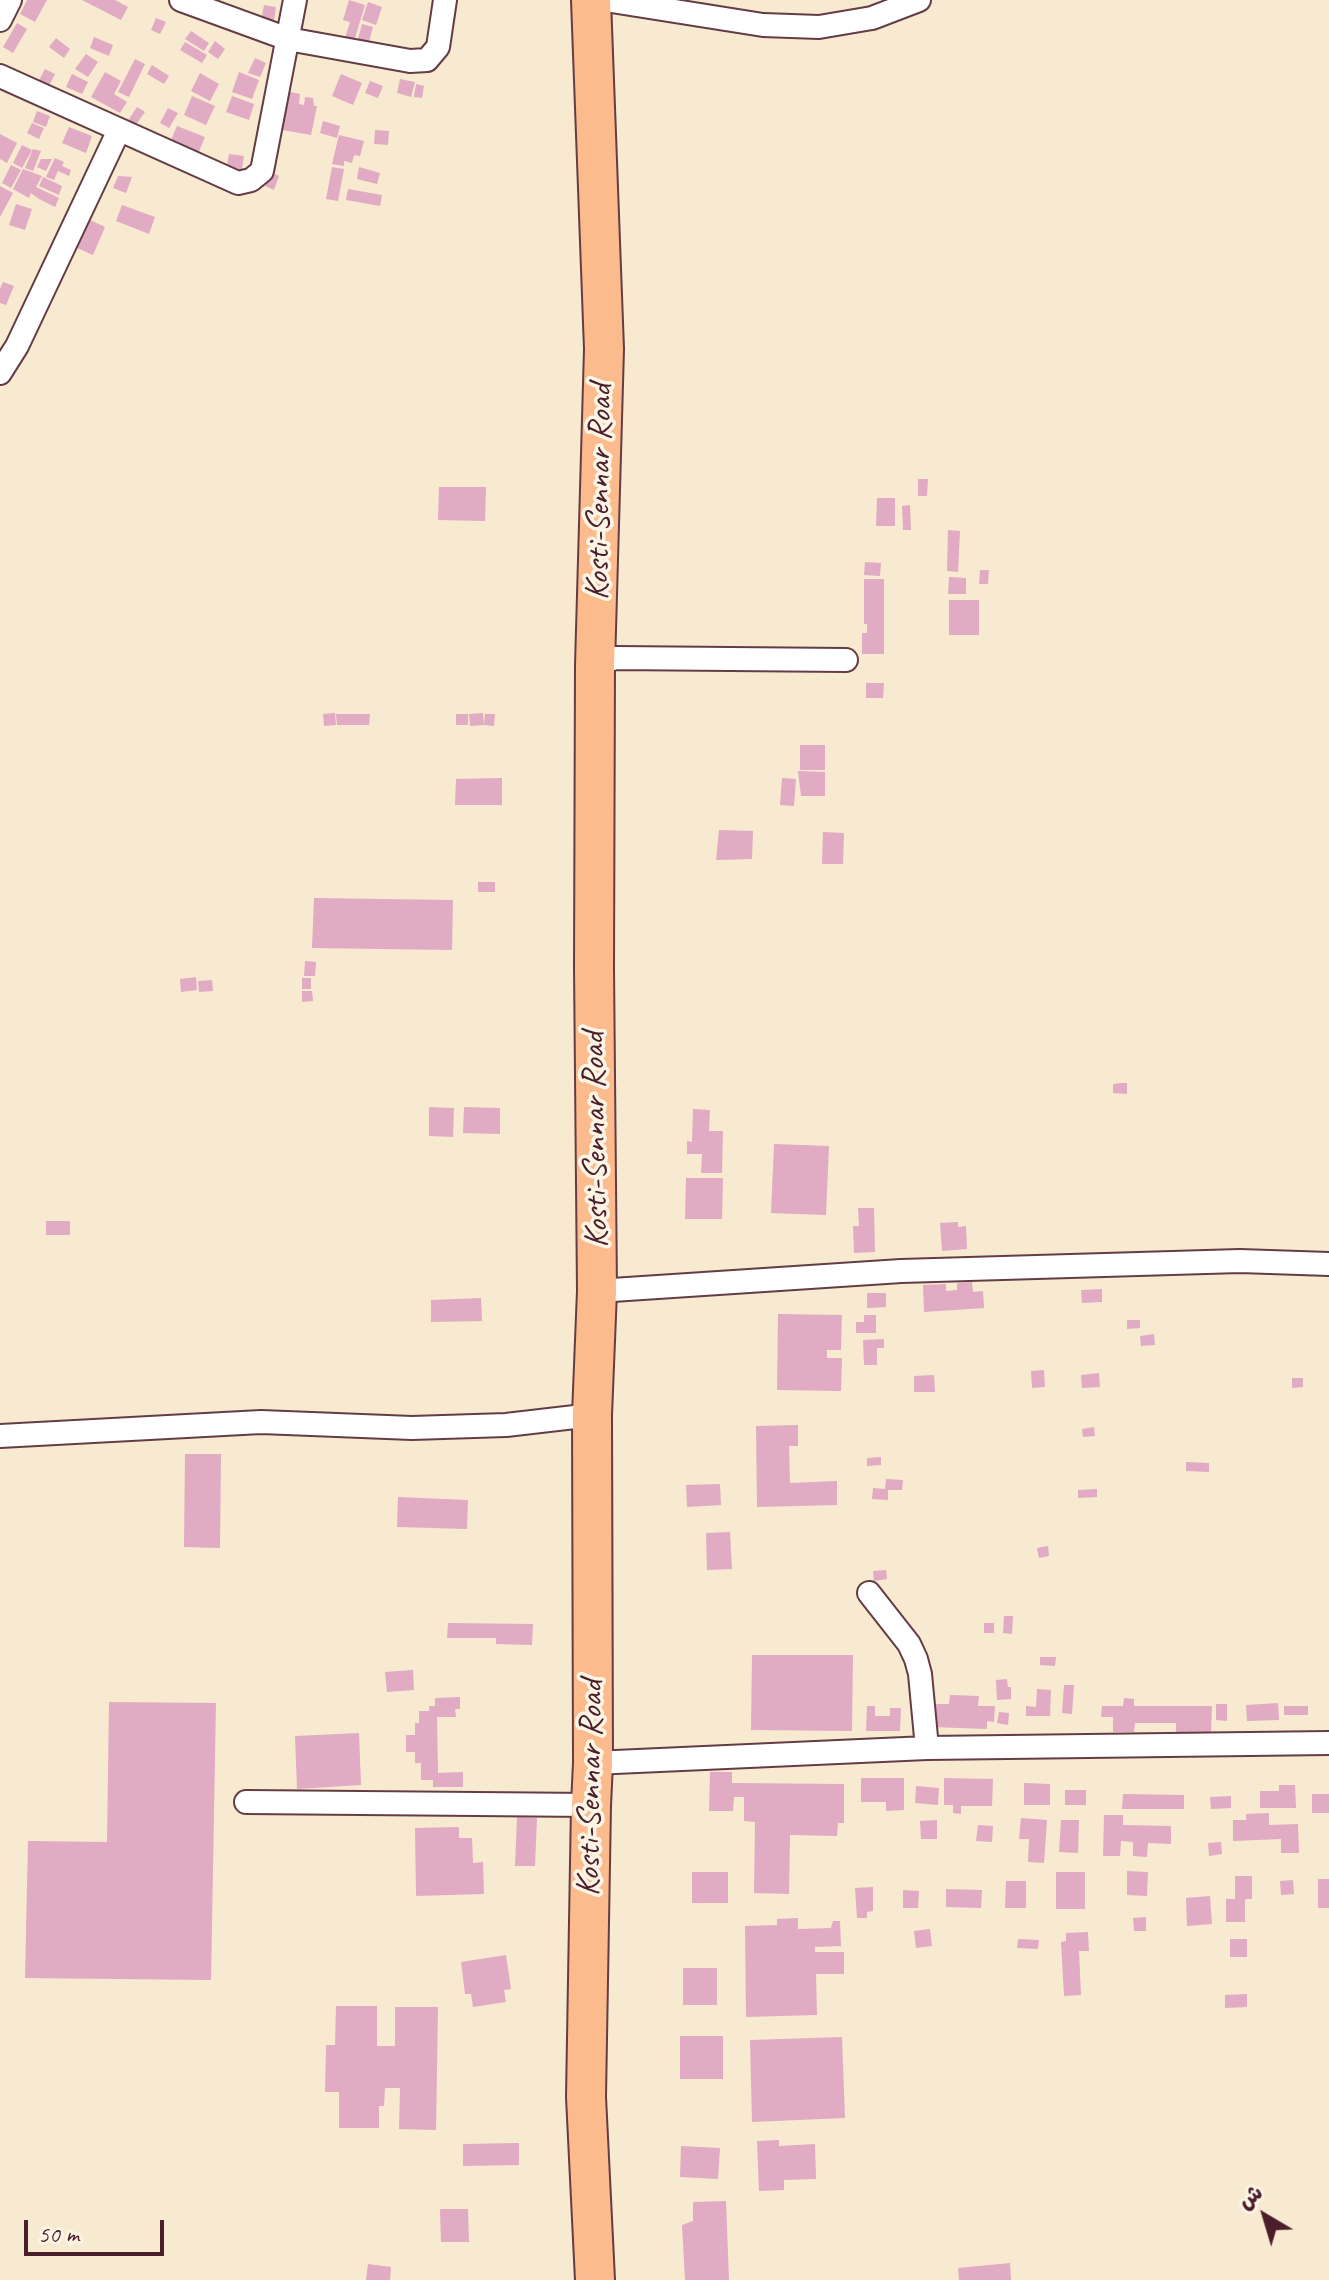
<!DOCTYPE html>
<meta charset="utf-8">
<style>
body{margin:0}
#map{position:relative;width:1329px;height:2280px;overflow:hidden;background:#f8e9d1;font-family:Caveat,"Playpen Sans Arabic",sans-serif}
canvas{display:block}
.north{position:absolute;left:1225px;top:2176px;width:80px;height:80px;-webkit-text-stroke:6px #fcf5e5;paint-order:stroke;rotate:322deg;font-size:22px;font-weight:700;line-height:32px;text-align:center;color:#4a1f2b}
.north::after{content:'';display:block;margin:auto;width:28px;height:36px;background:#4a1f2b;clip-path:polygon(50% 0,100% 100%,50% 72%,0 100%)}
.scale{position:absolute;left:24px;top:2220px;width:140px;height:36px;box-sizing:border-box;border:4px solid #4a1f2b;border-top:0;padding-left:10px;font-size:24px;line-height:28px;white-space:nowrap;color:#4a1f2b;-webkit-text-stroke:6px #fcf5e5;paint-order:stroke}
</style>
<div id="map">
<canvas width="1329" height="2280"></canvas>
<div class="north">ش</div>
<div class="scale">50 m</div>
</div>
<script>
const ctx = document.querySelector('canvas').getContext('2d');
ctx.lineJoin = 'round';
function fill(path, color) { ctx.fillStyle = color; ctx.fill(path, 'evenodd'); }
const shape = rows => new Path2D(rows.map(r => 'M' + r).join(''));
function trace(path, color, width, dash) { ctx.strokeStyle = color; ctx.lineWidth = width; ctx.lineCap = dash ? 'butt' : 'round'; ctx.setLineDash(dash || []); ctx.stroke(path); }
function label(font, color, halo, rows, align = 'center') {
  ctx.font = font + ' Caveat,sans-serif'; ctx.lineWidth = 7; ctx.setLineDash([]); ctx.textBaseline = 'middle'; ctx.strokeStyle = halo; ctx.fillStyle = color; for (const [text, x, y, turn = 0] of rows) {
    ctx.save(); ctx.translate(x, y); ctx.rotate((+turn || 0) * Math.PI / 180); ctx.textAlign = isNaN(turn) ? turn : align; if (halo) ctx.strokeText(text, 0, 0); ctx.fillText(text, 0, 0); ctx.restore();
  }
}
fill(shape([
 [27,0,47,0,35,22,20,14],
 [82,0,115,0,128,7,121,20],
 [349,0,365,5,351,51,342,48,350,22,343,20],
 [368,2,382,7,376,25,362,20],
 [264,5,276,7,272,33,259,31],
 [156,18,166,22,160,34,151,30],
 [17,23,27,29,13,53,3,47],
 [362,24,373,27,366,53,355,50],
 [191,31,209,43,204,51,185,39],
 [94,37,113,45,109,56,90,48],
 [56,38,70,49,64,58,49,47],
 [215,41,225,49,218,59,208,52],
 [185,42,207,55,202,63,180,50],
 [86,54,98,62,88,77,75,69],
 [255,58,266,63,260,77,248,73],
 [135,59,145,64,129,97,118,92],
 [152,65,169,76,164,84,147,74],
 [45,69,55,74,46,91,36,86],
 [105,72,121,81,114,94,127,102,120,113,91,97],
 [239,72,259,80,252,99,232,92],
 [200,73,219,84,210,101,191,91],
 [72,74,88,82,82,94,66,87],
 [341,74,362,83,353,105,332,96],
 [400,79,415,82,411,97,397,93],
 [370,81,383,86,378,98,365,93],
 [416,84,424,86,422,98,414,97],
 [285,91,300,94,299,104,304,105,305,97,313,98,314,106,317,106,311,135,277,129],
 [192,96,215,106,206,125,184,115],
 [232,96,254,104,249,120,226,112],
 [137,107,145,112,130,133,123,128],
 [168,108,178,113,169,128,160,123],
 [37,111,50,116,46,127,33,122],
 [323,121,340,126,337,138,320,133],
 [32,123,44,128,39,139,27,133],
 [177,126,205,137,196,159,168,147],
 [69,127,92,136,86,153,62,143],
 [375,130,389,131,388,145,374,144],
 [0,134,17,143,7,163,0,159],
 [339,135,364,141,360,156,354,155,352,163,344,161,344,166,332,164],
 [22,145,32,150,22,168,13,163],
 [33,149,41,151,33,171,25,168],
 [229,154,244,156,241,175,226,172],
 [55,158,64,162,62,166,71,170,69,176,58,171,54,180,46,177],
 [41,159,52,159,46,171,37,167],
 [11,165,21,170,11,188,2,183],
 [332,167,344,169,338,201,326,199],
 [359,167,380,173,377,184,357,179],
 [23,169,42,176,36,187,59,198,55,207,39,199,31,193,29,198,13,189],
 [270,172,279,176,274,190,265,186],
 [118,176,132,177,126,193,113,188],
 [43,177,62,186,59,195,39,186],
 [0,186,13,193,0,217],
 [348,189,382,195,380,206,346,200],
 [16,204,32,209,25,230,9,225],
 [122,205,155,217,149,234,116,221],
 [88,219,105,227,93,255,75,247],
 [3,282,14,286,6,305,0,303,0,289],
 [918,479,928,479,927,496,918,496],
 [439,487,486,487,485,521,438,520],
 [877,498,895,498,895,526,876,526],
 [910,505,911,530,903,530,902,506],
 [948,530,960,531,958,572,947,571],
 [865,562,881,563,880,576,864,575],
 [980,570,989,570,988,584,979,584],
 [949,577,966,578,966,594,948,594],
 [864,579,884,579,884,654,862,654,862,633,867,633,867,624,864,624],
 [949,600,979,600,979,635,949,635],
 [866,683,884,683,883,698,866,698],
 [335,713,336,725,324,726,323,714],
 [483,713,484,725,470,726,469,714],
 [336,714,370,714,369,725,337,725],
 [456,714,468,714,468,725,456,725],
 [485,714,495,714,494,726,484,725],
 [800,745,825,745,825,770,800,770],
 [798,771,825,772,825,796,801,796],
 [502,778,502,805,455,805,456,779],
 [782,778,796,779,794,806,780,805],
 [719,830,753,831,752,859,716,860],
 [823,832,844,833,843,864,822,864],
 [478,882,495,882,495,892,478,892],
 [314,898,453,900,452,950,312,948],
 [305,961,316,962,315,976,304,976],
 [196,977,197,990,181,992,180,979],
 [302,978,311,978,311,989,302,989],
 [212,980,213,991,199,992,198,981],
 [302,991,312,991,313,1001,302,1002],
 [1121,1083,1127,1083,1127,1094,1113,1093,1113,1084],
 [429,1107,454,1108,453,1137,429,1136],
 [464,1107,500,1108,500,1134,463,1133],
 [693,1109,710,1110,709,1131,723,1131,722,1173,701,1173,702,1154,687,1154,687,1141,692,1142],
 [774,1144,829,1146,826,1215,771,1213],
 [686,1178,723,1178,722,1219,685,1219],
 [858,1208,874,1208,875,1252,854,1253,853,1226,859,1226],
 [46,1221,70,1221,70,1235,46,1235],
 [958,1222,958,1227,966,1226,967,1249,942,1251,940,1223],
 [972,1282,973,1292,983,1291,984,1308,924,1312,923,1285,946,1284,946,1291,957,1290,957,1283],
 [1102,1289,1102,1302,1082,1303,1081,1290],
 [867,1293,886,1293,886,1307,867,1308],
 [481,1298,482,1321,431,1322,431,1300],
 [778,1314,842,1315,841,1350,827,1350,827,1358,842,1358,841,1391,777,1390],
 [864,1315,876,1315,876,1333,856,1333,856,1322,864,1322],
 [1127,1320,1140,1320,1140,1328,1127,1329],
 [1154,1334,1155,1345,1141,1346,1140,1336],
 [884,1339,884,1348,877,1348,877,1365,864,1365,863,1340],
 [1044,1370,1045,1387,1032,1388,1031,1371],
 [1099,1373,1100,1387,1082,1388,1081,1375],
 [934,1375,935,1392,914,1392,914,1376],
 [1292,1378,1303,1378,1303,1387,1292,1388],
 [798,1425,798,1446,789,1446,790,1483,837,1481,837,1505,757,1507,756,1426],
 [1094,1427,1095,1436,1083,1437,1082,1429],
 [185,1454,221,1454,220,1548,184,1547],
 [881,1457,881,1465,867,1466,867,1458],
 [1186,1462,1209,1463,1209,1472,1186,1471],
 [886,1479,903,1480,902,1490,888,1490,888,1500,872,1499,873,1488,885,1489],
 [720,1484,721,1505,687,1507,686,1485],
 [1097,1489,1097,1497,1078,1498,1078,1490],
 [398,1497,468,1500,467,1529,397,1527],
 [730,1532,732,1569,707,1570,706,1533],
 [1048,1546,1049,1556,1039,1558,1037,1548],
 [886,1570,887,1579,874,1581,873,1571],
 [1004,1616,1013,1616,1012,1634,1003,1633],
 [448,1623,533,1624,532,1645,496,1644,496,1638,447,1638],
 [984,1623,994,1623,994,1633,984,1633],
 [752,1655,853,1655,852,1731,751,1730],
 [1040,1657,1056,1657,1055,1666,1040,1665],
 [413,1670,414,1690,387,1692,385,1672],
 [1007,1679,1008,1687,1011,1687,1011,1699,997,1700,996,1680],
 [1064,1685,1074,1685,1072,1714,1062,1713],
 [1037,1689,1051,1690,1050,1716,1026,1716,1026,1706,1036,1707],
 [950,1695,979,1696,978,1706,995,1706,994,1722,987,1721,987,1729,931,1727,932,1704,949,1704],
 [460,1697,460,1709,455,1709,456,1717,437,1717,438,1773,463,1772,463,1787,433,1787,433,1780,421,1780,421,1763,415,1763,415,1752,406,1752,406,1735,415,1735,415,1723,419,1723,419,1711,429,1711,429,1706,435,1706,435,1698],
 [1124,1698,1134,1699,1134,1706,1212,1706,1211,1733,1176,1733,1176,1723,1135,1723,1134,1732,1113,1732,1113,1717,1101,1717,1102,1706,1123,1706],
 [109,1702,216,1703,211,1980,25,1978,28,1841,107,1842],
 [1278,1703,1279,1720,1247,1721,1246,1705],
 [1216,1704,1227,1704,1227,1721,1216,1720],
 [867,1706,875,1706,875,1716,890,1716,890,1708,901,1708,900,1731,866,1731],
 [1284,1706,1308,1706,1308,1715,1284,1715],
 [999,1712,1009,1713,1008,1725,997,1723],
 [359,1733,361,1785,297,1789,295,1736],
 [710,1772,732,1772,732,1783,844,1784,844,1823,838,1823,837,1836,790,1835,789,1894,754,1893,755,1822,744,1821,744,1797,734,1797,733,1811,709,1811],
 [861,1778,904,1778,904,1810,886,1811,886,1802,861,1802],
 [944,1778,993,1779,992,1806,961,1806,961,1814,953,1813,953,1805,944,1805],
 [1024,1783,1050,1784,1050,1805,1024,1805],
 [1279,1785,1295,1785,1296,1808,1260,1808,1260,1791,1279,1791],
 [916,1786,939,1788,938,1805,915,1803],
 [1065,1790,1086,1790,1086,1805,1065,1805],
 [1123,1794,1184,1795,1184,1809,1122,1809],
 [1312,1794,1329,1794,1329,1813,1312,1813],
 [1231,1796,1231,1808,1211,1809,1210,1797],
 [1269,1813,1269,1825,1298,1824,1299,1853,1281,1853,1281,1839,1233,1841,1233,1820,1246,1820,1246,1814],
 [1104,1815,1123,1815,1123,1825,1171,1826,1171,1844,1148,1843,1147,1857,1133,1856,1133,1842,1121,1841,1120,1856,1103,1856],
 [517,1817,537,1818,535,1866,515,1866],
 [1021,1818,1047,1820,1044,1863,1028,1862,1029,1839,1019,1839],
 [937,1820,937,1839,921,1839,920,1821],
 [1061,1820,1079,1820,1078,1853,1059,1852],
 [978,1825,993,1826,992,1842,976,1841],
 [459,1827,459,1838,472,1838,473,1863,483,1862,484,1894,416,1896,415,1828],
 [1221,1842,1222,1854,1209,1856,1208,1843],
 [1127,1871,1148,1872,1147,1896,1127,1895],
 [692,1872,728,1872,728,1903,692,1903],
 [1056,1872,1085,1872,1085,1909,1056,1909],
 [1235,1876,1252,1876,1252,1899,1245,1899,1245,1922,1226,1922,1226,1899,1235,1899],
 [1318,1879,1329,1879,1329,1908,1318,1908],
 [1293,1880,1294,1894,1281,1895,1280,1881],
 [1006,1881,1026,1881,1026,1908,1005,1908],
 [873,1887,873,1911,867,1912,867,1918,857,1918,855,1888],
 [946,1889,982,1890,981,1908,946,1907],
 [903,1890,919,1891,918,1908,903,1908],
 [1210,1896,1212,1924,1187,1926,1186,1898],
 [1146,1917,1146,1931,1134,1931,1133,1918],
 [798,1918,798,1929,831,1928,833,1921,840,1921,841,1946,815,1947,815,1952,844,1952,844,1974,816,1974,817,2015,746,2017,745,1926,777,1925,777,1919],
 [930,1929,932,1946,916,1948,914,1931],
 [1088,1932,1089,1951,1079,1951,1081,1995,1064,1996,1061,1942,1066,1941,1066,1933],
 [1018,1939,1039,1940,1038,1949,1017,1948],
 [1230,1939,1247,1939,1247,1957,1230,1957],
 [506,1955,511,1989,504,1990,506,2002,473,2007,471,1994,465,1994,461,1962],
 [683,1968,717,1968,717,2005,683,2005],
 [1247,1994,1247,2007,1225,2008,1225,1995],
 [336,2006,377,2006,377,2046,395,2046,395,2007,438,2007,436,2130,399,2129,400,2088,385,2088,384,2106,379,2106,379,2128,339,2128,339,2092,325,2092,326,2045,335,2045],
 [680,2036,723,2036,723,2079,680,2079],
 [842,2037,845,2118,752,2122,750,2040],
 [779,2140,779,2146,815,2144,816,2179,784,2180,784,2190,759,2191,757,2141],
 [519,2143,519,2165,463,2166,463,2144],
 [681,2146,720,2148,718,2179,680,2177],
 [726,2201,729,2280,685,2280,682,2225,693,2221,693,2202],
 [440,2209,468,2209,469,2242,441,2242],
 [1010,2263,1011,2280,959,2280,958,2268],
 [368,2264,391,2267,390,2280,366,2280]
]), '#e0abc3');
const minor = shape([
 [181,0,288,39,410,61,427,60,438,47,445,0],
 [605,0,763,25,819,27,872,18,919,0],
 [0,20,10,0],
 [0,76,238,183,251,180,262,171,295,0],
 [0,373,17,346,119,130],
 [595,665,615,658,846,660],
 [597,1291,901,1271,1240,1261,1329,1264],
 [0,1436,261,1422,412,1428,506,1425,592,1415],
 [869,1593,909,1644,916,1659,920,1674,927,1748],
 [593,1763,927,1748,1329,1743],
 [246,1802,591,1805]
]);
const trunk = shape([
 [591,0,604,349,595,665,594,967,597,1291,592,1415,593,1763,591,1805,586,2097,595,2280]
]);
trace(minor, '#643d44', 26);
trace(trunk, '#643d44', 42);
trace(minor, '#fff', 22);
trace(trunk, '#fbbb8d', 38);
label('34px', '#4a1f2b', '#fcf5e5', [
 ["Kosti-Sennar Road",600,492,-89],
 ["Kosti-Sennar Road",596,1140,-91],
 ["Kosti-Sennar Road",591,1788,-89]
]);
</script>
